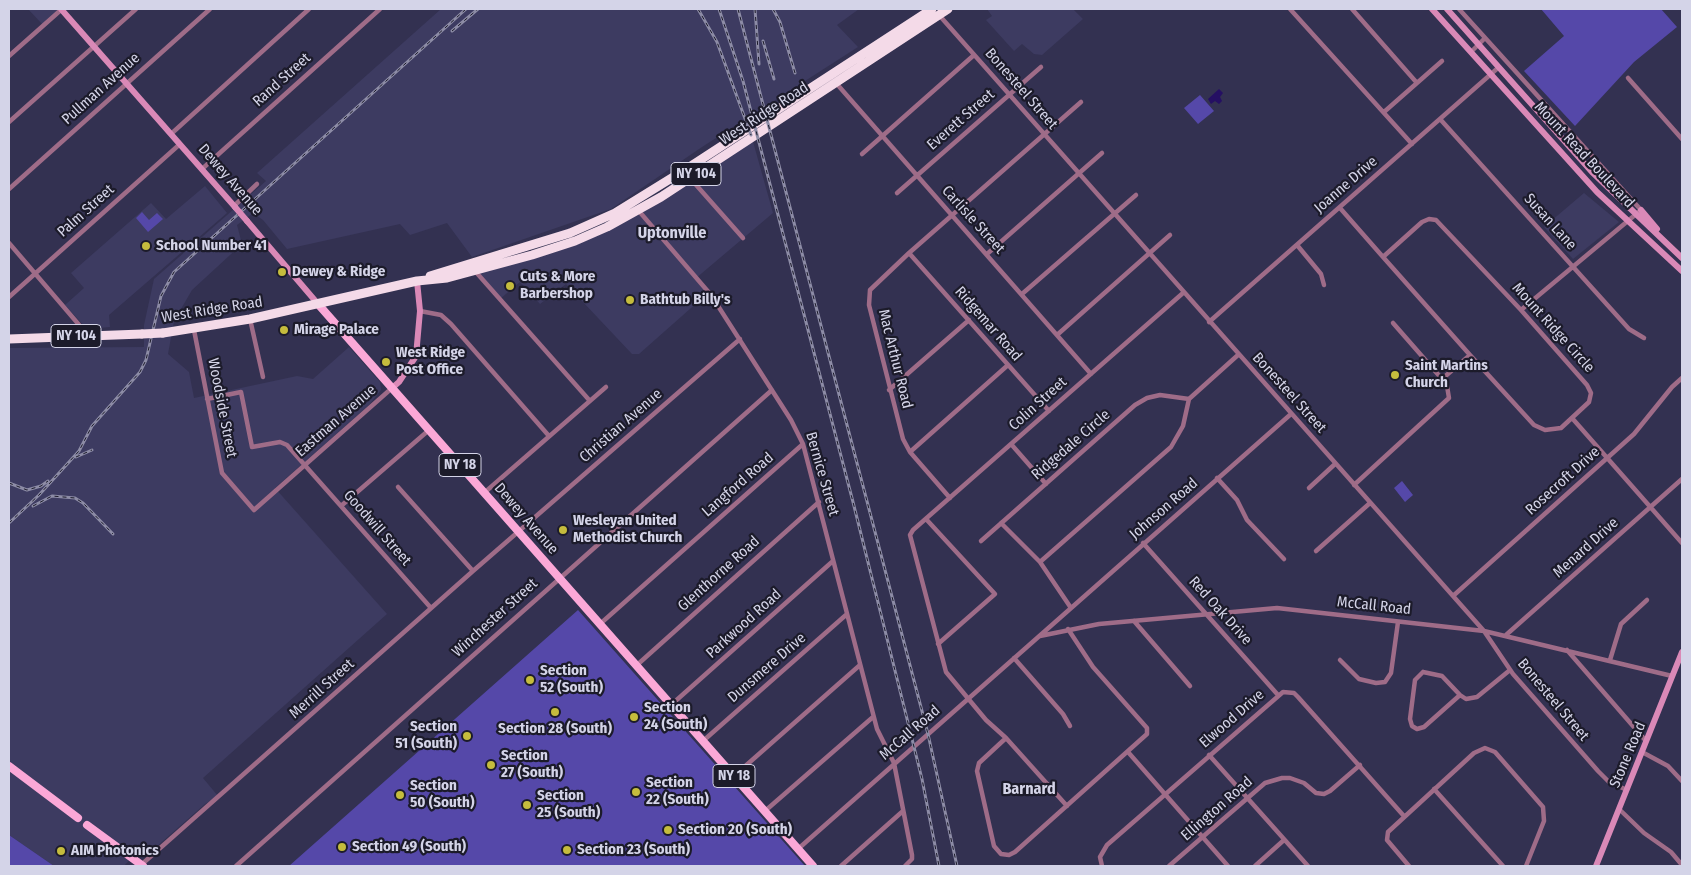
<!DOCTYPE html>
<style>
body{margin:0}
#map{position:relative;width:1691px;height:875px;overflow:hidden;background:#333151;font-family:"Fira Sans Condensed",sans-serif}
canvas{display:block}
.frame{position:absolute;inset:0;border:10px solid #d4d4e8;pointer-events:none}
</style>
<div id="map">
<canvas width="1691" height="875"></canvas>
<div class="frame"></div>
</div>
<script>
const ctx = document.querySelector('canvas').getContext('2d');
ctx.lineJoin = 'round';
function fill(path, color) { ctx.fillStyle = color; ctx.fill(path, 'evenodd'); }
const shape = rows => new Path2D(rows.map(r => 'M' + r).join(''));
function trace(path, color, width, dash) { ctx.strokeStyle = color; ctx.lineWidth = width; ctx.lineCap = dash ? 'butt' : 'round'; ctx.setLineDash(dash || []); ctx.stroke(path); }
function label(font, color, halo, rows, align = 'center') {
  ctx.font = font + ' "Fira Sans Condensed",sans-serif'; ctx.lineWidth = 4.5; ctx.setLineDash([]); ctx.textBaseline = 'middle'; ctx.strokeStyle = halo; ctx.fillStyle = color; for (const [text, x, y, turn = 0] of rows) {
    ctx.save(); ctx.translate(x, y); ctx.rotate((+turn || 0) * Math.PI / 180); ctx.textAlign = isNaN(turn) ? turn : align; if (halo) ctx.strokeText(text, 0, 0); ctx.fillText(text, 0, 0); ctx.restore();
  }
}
fill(shape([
 [28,9,62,9,43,25],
 [441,9,859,9,837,25,858,47,702,147,611,209,472,257,447,223,410,235,400,224,287,249,263,220,253,213,237,225,242,244,192,290,174,321,168,354,189,372,194,398,297,376,313,379,349,347,380,382,381,390,369,405,275,488,387,614,203,778,218,796,205,804,146,856,143,857,136,853,124,866,54,866,9,835,9,348,144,347,144,325,154,279,266,181,257,173],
 [987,9,1073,9,1083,19,1042,55,1034,54,1022,44,1014,51,986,20,992,16],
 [752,138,773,213,695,279,708,293,639,354,632,354,566,284,540,304,520,282,500,299,475,271,607,227],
 [205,186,227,213,109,315,110,327,87,329,65,305,84,288,71,273,151,203,166,219],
 [1584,193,1619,222,1573,259,1544,227]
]), '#3d3b61');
fill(shape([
 [1541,9,1661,9,1677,27,1634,62,1575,126,1524,71,1564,36],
 [1200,95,1214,111,1198,124,1184,108],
 [142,212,149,220,157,213,163,219,148,232,136,218],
 [1402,481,1413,495,1405,502,1394,488],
 [578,610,805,866,289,866],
 [9,835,54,866,9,866]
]), '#5548a9');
fill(shape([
 [1219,89,1223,93,1220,97,1222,101,1219,104,1215,101,1211,104,1208,99]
]), '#250f63');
trace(shape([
 [1290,9,1412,144],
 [1352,9,1417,83],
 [1459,9,1641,210,1521,310],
 [939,15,1484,631,1513,674,1598,771,1609,782,1627,790],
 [1471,52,1485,38],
 [9,56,62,9],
 [1628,78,1682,139],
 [836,83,1091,374],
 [1384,112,1442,61],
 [1440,119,1629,329,1644,338],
 [9,122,136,9],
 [171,134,309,9],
 [862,154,974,55],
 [202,169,380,9],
 [690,178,743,238],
 [9,189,210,9],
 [897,193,1041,67],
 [234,206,257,184],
 [1340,208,1383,257,1470,355,1534,425,1545,430,1561,428,1589,402,1591,393,1587,385,1521,310,1436,220,1429,219,1422,222,1383,257],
 [638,210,711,295,791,420,803,444,877,729,894,763,912,855,912,859,905,866],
 [9,243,80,326,85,336],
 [1297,245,1321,274,1324,285],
 [909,253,1049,411],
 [987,254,1102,153],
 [475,271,590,401],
 [1022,294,1136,195],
 [9,297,180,144],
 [420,311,441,315,451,324,549,436],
 [250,319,263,377],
 [1209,322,1499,67],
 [194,330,222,473,254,510,392,388],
 [1057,335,1170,235],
 [1442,379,1470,355],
 [889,390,969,320],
 [207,399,241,392,252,447,280,442,287,445,431,608],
 [1572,418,1682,543],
 [1011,444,1046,484],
 [910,452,1008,365],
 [1217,478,1237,500,1247,520,1284,559],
 [1354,485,1449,398,1447,386,1442,379,1393,323],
 [398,487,473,571],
 [1309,488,1335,464],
 [484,493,606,387],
 [950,498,910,452,903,439,869,305,870,290,909,253,1081,102],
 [341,506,429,430],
 [926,519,995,594,938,644],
 [1001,523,1040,562,1071,608],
 [981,541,1135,405,1147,398,1160,395,1189,399,1238,355],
 [1143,543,1278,695],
 [1316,551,1370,503],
 [1040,562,1171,447,1183,426,1189,399],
 [1453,596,1634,434,1672,387,1682,378],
 [1134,621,1190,686],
 [600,624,803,444],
 [1506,635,1682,479],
 [1040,636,1099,624,1277,608,1484,631,1672,676],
 [1567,650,1646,741],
 [1014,658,1063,714,1070,726],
 [1340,660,1359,679,1376,683,1385,682,1391,673,1398,622],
 [1610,660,1621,624,1647,600],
 [637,665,819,502],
 [1423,672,1442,676,1460,695,1424,727,1417,729,1412,726,1410,719,1415,680,1423,672],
 [1460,695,1466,699,1477,697,1510,670],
 [671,705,833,561],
 [1006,738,979,763,977,771,994,846,1001,854,1009,855,1015,852,1147,734,1147,728,1093,667,1068,629],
 [703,741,847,614],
 [1128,752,1228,866],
 [1642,752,1668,766,1682,781],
 [1209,755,1308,866],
 [734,776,860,665],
 [1434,789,1503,866],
 [1067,806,1006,738,986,720,946,672,910,535,913,530,1183,293],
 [1619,809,1644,833,1671,852,1682,865],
 [765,811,873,717],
 [798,849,1291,414],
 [141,865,473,571,740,339],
 [236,866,772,390],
 [841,866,903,811],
 [1102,866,1100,857,1107,845,1283,692,1294,693,1298,697,1403,815],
 [1169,866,1265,783,1282,778,1290,778,1304,783,1316,793,1324,794,1330,791,1360,765],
 [1255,866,1284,840],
 [1409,866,1387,840,1388,832,1474,753,1485,748,1495,752,1543,807,1544,821,1526,866]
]), '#9f6c88', 4.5);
trace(shape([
 [61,9,235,207],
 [1432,9,1597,192,1682,271],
 [1447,9,1592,172,1682,258],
 [1641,210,1657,229],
 [247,221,318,304],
 [392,388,399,382,416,356,420,311,417,281],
 [1596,866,1682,652]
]), '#da89b7', 6);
trace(shape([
 [318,304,813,866],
 [9,766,78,818],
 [87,825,143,866]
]), '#fba8d7', 8);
trace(shape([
 [430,276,570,233,615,213,691,166,932,9],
 [163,333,250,319,417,281,447,278,532,255,575,241,607,227,661,197,948,9],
 [9,339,142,334]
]), '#f4dae8', 9);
const rail = shape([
 [698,9,717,42,751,135],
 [719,9,743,81,853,502,922,779,939,866],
 [738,9,928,734,957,866],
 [755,9,759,64],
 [773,9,780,22,795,73],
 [452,31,478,9],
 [763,41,774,79],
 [76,457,92,450],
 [9,483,27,490,41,486,48,481],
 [33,506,52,496,75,498,83,503,113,534],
 [9,523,39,495,79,451,92,426,140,372,146,360,161,296,174,272,466,9]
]);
trace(rail, '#8d8ca6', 3);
trace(rail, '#1c1b2a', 1, [4]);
trace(shape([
 [235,207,247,221]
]), '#da89b7', 6);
trace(shape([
 [142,334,163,333]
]), '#f4dae8', 9);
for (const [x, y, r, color] of [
 [146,246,5,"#c5bc3d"],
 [282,272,5,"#c5bc3d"],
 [510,286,5,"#c5bc3d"],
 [630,300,5,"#c5bc3d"],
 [284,330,5,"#c5bc3d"],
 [386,362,5,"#c5bc3d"],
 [1395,375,5,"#c5bc3d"],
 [563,530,5,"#c5bc3d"],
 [530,680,5,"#c5bc3d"],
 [555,712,5,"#c5bc3d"],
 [634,717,5,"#c5bc3d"],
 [467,736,5,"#c5bc3d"],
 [491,765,5,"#c5bc3d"],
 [636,792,5,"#c5bc3d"],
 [400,795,5,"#c5bc3d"],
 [527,805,5,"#c5bc3d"],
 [668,830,5,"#c5bc3d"],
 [342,847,5,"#c5bc3d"],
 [567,850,5,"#c5bc3d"],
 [61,851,5,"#c5bc3d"]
]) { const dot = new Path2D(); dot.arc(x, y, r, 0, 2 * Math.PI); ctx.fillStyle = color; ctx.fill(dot); trace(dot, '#1c1b2a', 2); }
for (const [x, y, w] of [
 [696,174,50],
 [76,336,50],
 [460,465,42],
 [734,776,42]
]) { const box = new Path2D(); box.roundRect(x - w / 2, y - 11.5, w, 23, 4); ctx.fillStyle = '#1c1b2a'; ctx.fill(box); trace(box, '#d4d4e8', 1); }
label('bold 14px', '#d4d4e8', null, [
 ["NY 104",696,174],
 ["NY 104",76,336],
 ["NY 18",460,465],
 ["NY 18",734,776]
]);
label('15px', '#d4d4e8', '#1c1b2a', [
 ["Rand Street",282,80,-42],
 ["Pullman Avenue",101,89,-42],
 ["Bonesteel Street",1021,89,49],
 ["West Ridge Road",764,114,-33],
 ["Everett Street",961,120,-41],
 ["Mount Read Boulevard",1584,155,47],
 ["Dewey Avenue",230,180,49],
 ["Joanne Drive",1346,185,-41],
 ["Palm Street",86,211,-42],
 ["Carlisle Street",973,220,48],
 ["Susan Lane",1550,222,48],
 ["West Ridge Road",212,310,-9],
 ["Ridgemar Road",988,324,49],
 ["Mount Ridge Circle",1553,328,48],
 ["Mac Arthur Road",895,359,76],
 ["Bonesteel Street",1289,393,48],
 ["Colin Street",1038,404,-42],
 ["Woodside Street",222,408,79],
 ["Eastman Avenue",336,421,-41],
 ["Christian Avenue",621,426,-41],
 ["Ridgedale Circle",1071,445,-41],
 ["Bernice Street",822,474,74],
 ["Rosecroft Drive",1563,481,-42],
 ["Langford Road",738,485,-41],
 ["Johnson Road",1164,509,-41],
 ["Dewey Avenue",526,519,49],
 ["Goodwill Street",377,528,49],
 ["Menard Drive",1586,548,-42],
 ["Glenthorne Road",719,574,-42],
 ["McCall Road",1374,606,6],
 ["Red Oak Drive",1220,611,48],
 ["Winchester Street",495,618,-42],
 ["Parkwood Road",744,624,-42],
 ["Dunsmere Drive",767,668,-41],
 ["Merrill Street",322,689,-42],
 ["Bonesteel Street",1553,700,50],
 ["Elwood Drive",1232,719,-41],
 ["McCall Road",910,733,-41],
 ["Stone Road",1628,755,-67],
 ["Ellington Road",1217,809,-41]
]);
label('bold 15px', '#d4d4e8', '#1c1b2a', [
 ["School Number 41",156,246],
 ["Dewey & Ridge",292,272],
 ["Cuts & More",520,277],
 ["Barbershop",520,294],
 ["Bathtub Billy's",640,300],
 ["Mirage Palace",294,330],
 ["West Ridge",396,353],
 ["Post Office",396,370],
 ["Saint Martins",1405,366],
 ["Church",1405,383],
 ["Wesleyan United",573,521],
 ["Methodist Church",573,538],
 ["Section",540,671],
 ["52 (South)",540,688],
 ["Section",644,708],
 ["24 (South)",644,725],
 ["Section",457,727,"right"],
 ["51 (South)",457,744,"right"],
 ["Section 28 (South)",555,729,"center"],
 ["Section",501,756],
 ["27 (South)",501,773],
 ["Section",646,783],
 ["22 (South)",646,800],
 ["Section",410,786],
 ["50 (South)",410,803],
 ["Section",537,796],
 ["25 (South)",537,813],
 ["Section 20 (South)",678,830],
 ["Section 49 (South)",352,847],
 ["Section 23 (South)",577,850],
 ["AIM Photonics",71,851]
], 'left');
label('bold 16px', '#d4d4e8', '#1c1b2a', [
 ["Uptonville",672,234],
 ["Barnard",1029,790]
]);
</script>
